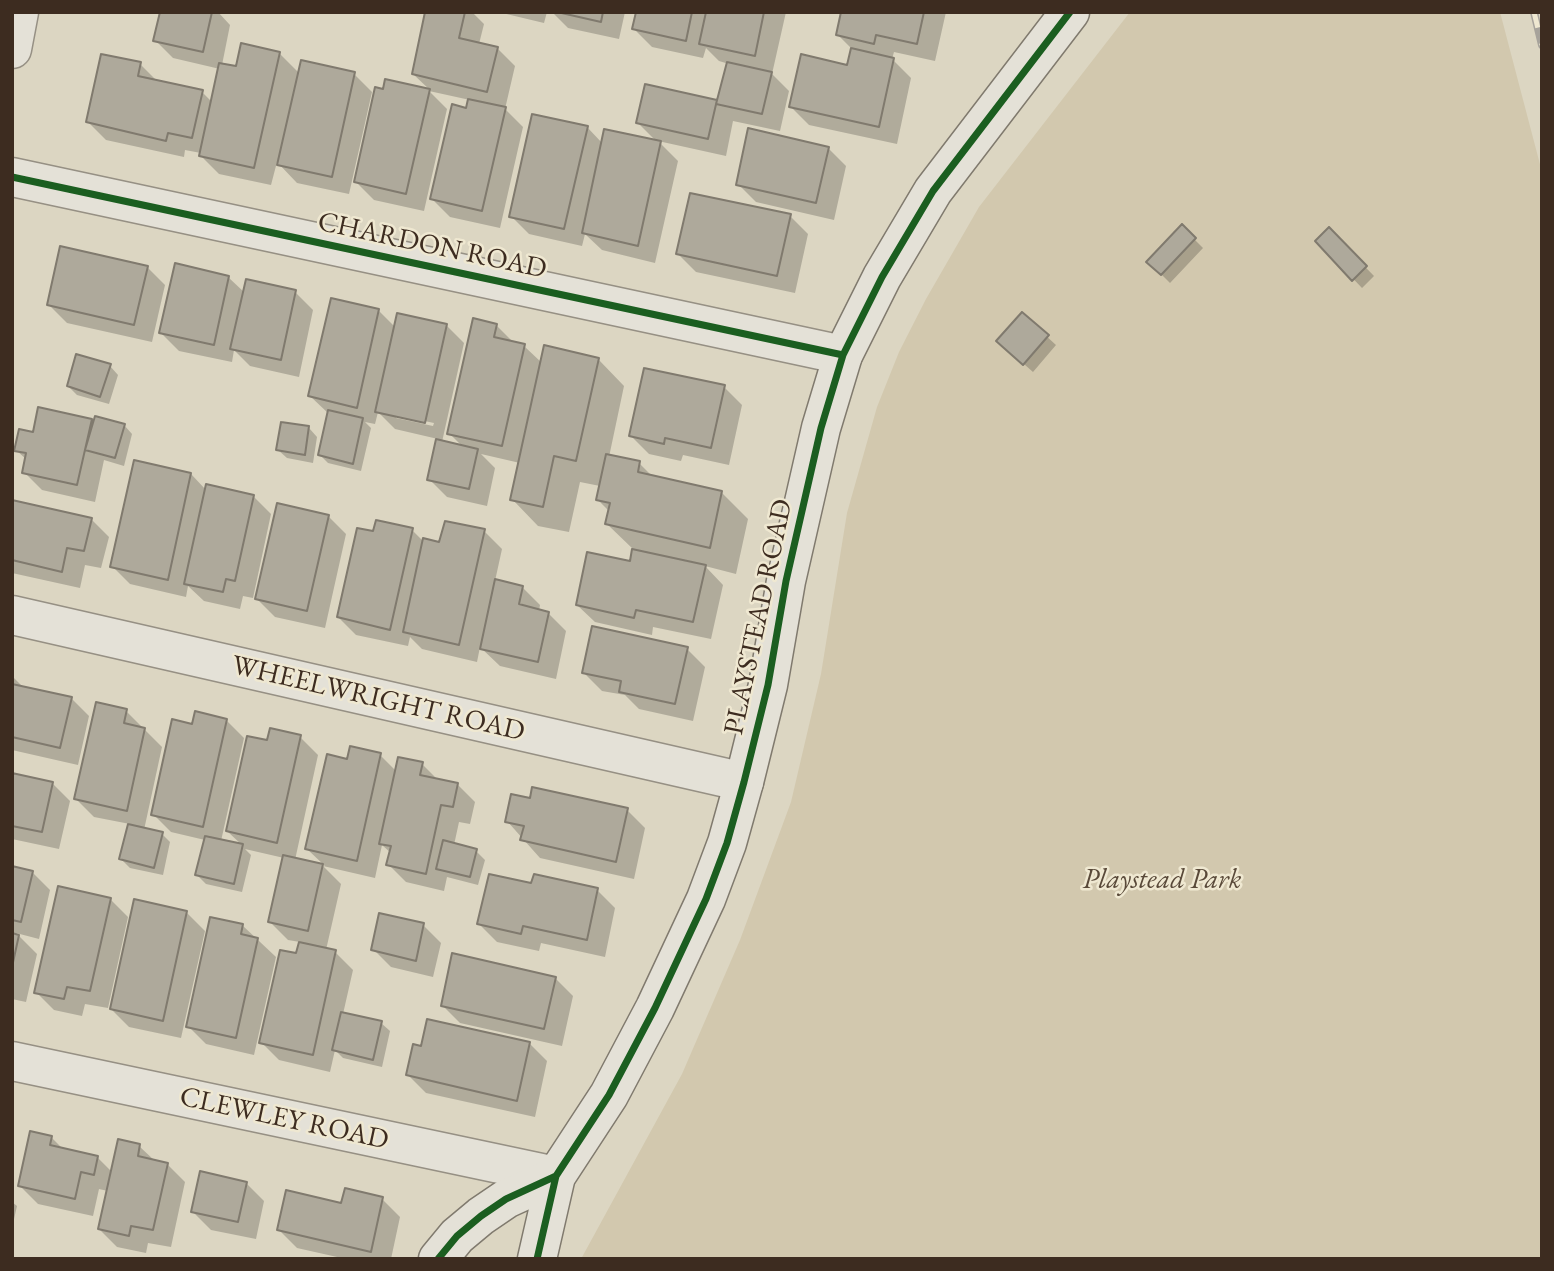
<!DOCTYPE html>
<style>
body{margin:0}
#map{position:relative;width:1554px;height:1271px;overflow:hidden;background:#dcd6c2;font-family:"EB Garamond",serif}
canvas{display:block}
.frame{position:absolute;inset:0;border:14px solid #3d2c20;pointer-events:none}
</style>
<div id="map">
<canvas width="1554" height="1271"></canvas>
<div class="frame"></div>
</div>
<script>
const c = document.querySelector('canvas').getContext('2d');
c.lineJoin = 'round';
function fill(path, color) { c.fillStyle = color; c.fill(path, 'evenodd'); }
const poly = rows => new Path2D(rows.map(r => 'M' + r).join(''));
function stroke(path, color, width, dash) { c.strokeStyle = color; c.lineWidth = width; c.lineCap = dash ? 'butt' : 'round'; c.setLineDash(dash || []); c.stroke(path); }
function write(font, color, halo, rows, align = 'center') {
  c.font = font + ' "EB Garamond",serif'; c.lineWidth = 5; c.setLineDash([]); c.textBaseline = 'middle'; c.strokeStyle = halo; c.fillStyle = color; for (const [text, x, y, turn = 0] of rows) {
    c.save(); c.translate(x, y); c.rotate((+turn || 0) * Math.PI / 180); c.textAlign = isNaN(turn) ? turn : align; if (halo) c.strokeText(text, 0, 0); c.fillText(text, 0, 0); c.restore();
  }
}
const green = poly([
 [1130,12,1500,12,1542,172,1542,1259,581,1259,682,1074,740,940,791,802,821,674,847,513,877,407,899,352,926,299,979,207]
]);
const shadow = poly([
 [161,12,218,12,230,25,222,65,237,68,279,53,300,74,354,74,372,92,349,194,297,183,277,162,271,185,219,174,201,156,201,153,185,150,184,157,106,140,88,122,140,64,158,82,202,92,212,102,220,69,173,58,155,40],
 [427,12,472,12,484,24,479,44,497,48,515,66,505,109,523,127,500,228,450,217,432,199,470,100,429,91,447,109,424,211,374,200,356,182,386,81,431,91,413,74],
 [498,12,547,12,544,23],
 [552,12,625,12,619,39,568,28],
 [638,12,786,12,772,74,789,91,780,131,733,121,726,156,658,141,678,161,655,263,602,250,585,234,582,246,529,234,511,216,587,127,603,144,658,143,638,123,718,102,729,64,719,61,706,48,703,58,652,47,634,29],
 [843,12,946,12,935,61,894,52,892,59,911,78,897,144,809,125,791,107,849,67,853,50,838,35],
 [828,148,846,166,834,220,756,202,738,184],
 [790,216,808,234,795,293,696,272,678,254],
 [1182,227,1203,248,1170,283,1149,262],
 [1329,230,1374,276,1362,288,1317,241],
 [147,267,165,285,152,342,67,323,49,305],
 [228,277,245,293,295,292,313,310,299,377,250,366,234,350,232,362,179,351,161,333],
 [378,310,396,328,446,325,464,343,442,442,463,447,449,433,497,326,514,343,524,346,542,363,598,359,624,386,609,457,639,463,653,477,722,493,748,519,736,574,705,566,723,585,711,639,653,627,652,635,595,622,577,605,631,563,634,550,607,524,610,512,598,500,600,486,580,482,569,532,538,526,512,499,520,463,481,454,495,468,487,506,447,497,429,479,438,439,395,429,378,412,375,424,365,422,371,428,361,471,328,463,320,455,329,414,310,396],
 [396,415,434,423,433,426,396,418],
 [1022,314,1056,345,1033,372,1007,349],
 [110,366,118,375,109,404,77,395,68,386],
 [724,387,742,405,729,465,683,455,681,461,649,454,631,436],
 [91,420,95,423,124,425,132,434,124,466,104,460,95,502,42,490,24,472,27,460,16,450,34,434],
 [309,428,317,437,313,463,287,458,278,450],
 [191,474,206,490,253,496,271,514,253,598,243,596,240,609,204,601,188,586,186,597,130,584,112,566],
 [12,502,91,519,109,537,101,568,85,565,80,588,12,573],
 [328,516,346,534,325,628,275,617,257,599],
 [412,530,424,542,441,544,484,531,502,549,495,581,522,587,540,605,539,611,548,613,566,631,556,679,500,666,480,647,477,662,422,649,410,637,408,646,356,635,338,617,374,533],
 [687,649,705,667,693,721,639,709,625,695,602,691,584,673],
 [12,676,24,688,71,698,89,716,78,765,12,750],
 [126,711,162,747,144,830,162,834,170,842,163,875,130,868,121,859,130,824,94,817,76,799],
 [226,720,244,738,221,841,243,846,227,831,268,743,300,737,318,755,295,860,325,866,307,849,348,761,380,755,397,772,422,764,439,781,457,784,475,802,470,824,459,822,454,845,476,851,485,860,478,885,447,877,444,891,406,882,388,864,391,853,382,845,375,878,323,866,341,884,326,950,335,952,353,970,343,1014,381,1023,390,1031,382,1067,343,1058,335,1050,330,1072,279,1060,261,1042,300,942,288,940,270,922,284,858,245,849,251,855,242,892,206,884,197,875,205,840,171,832,153,814,194,726],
 [12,775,52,783,70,801,59,849,12,839],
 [627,810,645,828,634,879,540,858,507,821],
 [12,868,32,872,50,890,39,939,16,933,37,954,26,1002,12,999],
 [533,886,597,890,615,908,605,957,541,943,539,951,497,942,479,924],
 [110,899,128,917,108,1008,85,1004,82,1016,54,1010,36,992],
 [187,913,205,931,181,1038,129,1027,111,1009],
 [242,925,276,957,254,1055,206,1044,188,1026],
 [423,925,441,943,433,977,391,967,373,949],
 [555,978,573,996,562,1046,460,1023,442,1005],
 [529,1043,547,1061,535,1117,426,1093,408,1075],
 [32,1133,52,1138,64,1150,98,1158,112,1172,139,1146,155,1161,167,1164,185,1182,171,1247,148,1243,146,1253,117,1247,99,1229,108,1191,99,1189,93,1216,38,1204,20,1186],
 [246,1183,264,1201,256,1239,211,1230,193,1212],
 [382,1199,400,1217,391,1259,346,1259,297,1248,279,1230,343,1205],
 [12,1202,17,1206,12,1228]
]);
const building = poly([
 [160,12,212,12,203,52,153,41,160,12],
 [425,12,465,12,459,38,498,47,487,92,412,74,425,12],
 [557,12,603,12,601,22,557,12],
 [636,12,692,12,686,41,632,29,636,12],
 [706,12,764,12,755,56,699,44,706,12],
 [841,12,924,12,917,44,876,35,874,44,836,35,841,12],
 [241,43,280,52,254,168,199,156,219,63,236,66,241,43],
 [851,48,894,58,879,127,789,107,801,54,847,65,851,48],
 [101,54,141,62,138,76,203,90,192,138,168,133,166,141,86,122,101,54],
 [301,60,355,72,332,177,277,165,301,60],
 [727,62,772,72,762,114,716,104,727,62],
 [385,79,430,89,406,194,354,182,375,87,383,89,385,79],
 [645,84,717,100,708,139,636,123,645,84],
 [468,99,506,107,482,211,430,199,452,104,466,108,468,99],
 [532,114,588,126,564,229,509,217,532,114],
 [748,128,829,147,816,203,736,185,748,128],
 [604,129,661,141,638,246,582,233,604,129],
 [690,193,791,214,777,276,676,254,690,193],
 [1182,224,1196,238,1161,275,1146,262,1182,224],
 [1329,227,1367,266,1352,281,1315,241,1329,227],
 [60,246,148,266,134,325,47,305,60,246],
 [175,263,229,276,214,345,159,333,175,263],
 [246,279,296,290,281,360,230,349,246,279],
 [331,298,379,309,357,408,308,396,331,298],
 [1022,312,1049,335,1023,365,996,341,1022,312],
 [397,313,447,324,425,423,375,412,397,313],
 [473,318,497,324,494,337,525,344,502,446,447,434,473,318],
 [544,345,599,358,576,461,554,456,543,507,510,500,544,345],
 [76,354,111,364,100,397,67,386,76,354],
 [644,368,725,385,711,448,665,438,664,444,629,436,644,368],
 [38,407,92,419,77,485,22,473,26,453,14,451,19,429,33,432,38,407],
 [328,410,363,418,353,464,318,455,328,410],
 [95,416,125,424,115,458,85,450,95,416],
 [281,422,309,426,305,455,276,450,281,422],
 [436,439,478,449,469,489,427,480,436,439],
 [606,454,640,461,638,472,722,491,710,548,605,524,610,503,596,500,606,454],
 [134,460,191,473,168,580,110,567,134,460],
 [206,484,254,495,235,581,226,579,223,592,184,584,206,484],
 [12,500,92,518,84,551,67,548,62,572,12,560,12,500],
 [277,503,329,515,307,611,255,599,277,503],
 [376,520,413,528,390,630,337,617,357,528,373,531,376,520],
 [445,521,485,529,459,645,403,632,423,538,439,542,445,521],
 [632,549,706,565,693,622,636,610,634,618,576,605,587,552,630,561,632,549],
 [495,579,523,586,519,604,549,612,538,662,480,649,495,579],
 [592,626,688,647,675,704,619,692,621,681,582,673,592,626],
 [12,684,72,697,60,748,12,737,12,684],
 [96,702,127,709,124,723,145,728,127,811,74,799,96,702],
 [195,711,227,719,203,827,151,815,172,719,192,724,195,711],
 [270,728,301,735,277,843,226,831,247,736,267,740,270,728],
 [350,746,381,753,357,861,305,849,327,754,347,759,350,746],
 [398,757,423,762,420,775,458,783,453,807,441,805,426,874,386,865,391,846,379,844,398,757],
 [12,773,53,782,42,832,12,826,12,773],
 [532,787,628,808,616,862,520,840,524,826,505,822,511,794,530,798,532,787],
 [128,824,163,832,154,868,119,859,128,824],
 [205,836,243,844,234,884,195,875,205,836],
 [443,840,477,849,470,877,436,869,443,840],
 [283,855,323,864,308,931,268,922,283,855],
 [12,866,33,871,21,922,12,920,12,866],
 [489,874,531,883,534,874,598,888,587,940,523,926,521,934,477,924,489,874],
 [58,886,111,898,90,991,67,987,64,999,34,993,58,886],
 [134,899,187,911,163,1021,110,1009,134,899],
 [379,913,424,923,416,961,371,950,379,913],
 [210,917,243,924,241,934,258,938,236,1038,186,1027,210,917],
 [12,933,19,935,12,967,12,933],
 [299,942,336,950,313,1055,259,1043,280,950,296,953,299,942],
 [452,953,556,977,544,1029,441,1006,452,953],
 [341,1012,382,1021,373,1060,332,1050,341,1012],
 [427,1019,530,1042,517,1101,406,1075,413,1044,421,1046,427,1019],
 [30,1131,52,1136,50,1145,98,1156,94,1175,81,1172,75,1199,18,1186,30,1131],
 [118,1139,140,1144,138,1156,168,1163,153,1230,131,1226,129,1236,98,1229,118,1139],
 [200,1171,247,1182,238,1222,191,1212,200,1171],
 [345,1188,383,1197,371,1252,277,1230,286,1190,341,1203,345,1188]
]);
const street = poly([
 [12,49,19,12],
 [12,177,843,355],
 [12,615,744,782],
 [12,1061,556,1176]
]);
const secondary = poly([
 [438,1259,457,1236,481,1216,506,1199,556,1176],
 [537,1259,556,1176,609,1095,655,1008,706,899,727,843,744,782,768,685,786,581,821,428,843,355,882,277,933,191,1070,12]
]);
const rail = poly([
 [1534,12,1542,45]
]);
const cycleway = poly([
 [12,177,843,355],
 [438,1259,457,1236,481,1216,506,1199,556,1176],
 [537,1259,556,1176,609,1095,655,1008,706,899,727,843,744,782,768,685,786,581,821,428,843,355,882,277,933,191,1070,12]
]);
const streetNames = [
 ["CHARDON ROAD",432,246,12],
 ["PLAYSTEAD ROAD",759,617,-78],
 ["WHEELWRIGHT ROAD",378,699,13],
 ["CLEWLEY ROAD",284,1119,12]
];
const parkNames = [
 ["Playstead Park",1162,880]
];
fill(green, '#d2c8ae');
fill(shadow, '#0003');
fill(building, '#aea99b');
stroke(building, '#807a6e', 2);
stroke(street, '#969084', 41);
stroke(secondary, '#807a6e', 41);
stroke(street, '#e4e1d7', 38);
stroke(secondary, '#e4e1d7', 38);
stroke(rail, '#a7a39b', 8);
stroke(rail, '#efe8d1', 5, [16]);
stroke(cycleway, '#1b5e20', 7);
write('28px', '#3d2c20', '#efe8d1', streetNames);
write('italic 28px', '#594939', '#efe8d1', parkNames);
</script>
